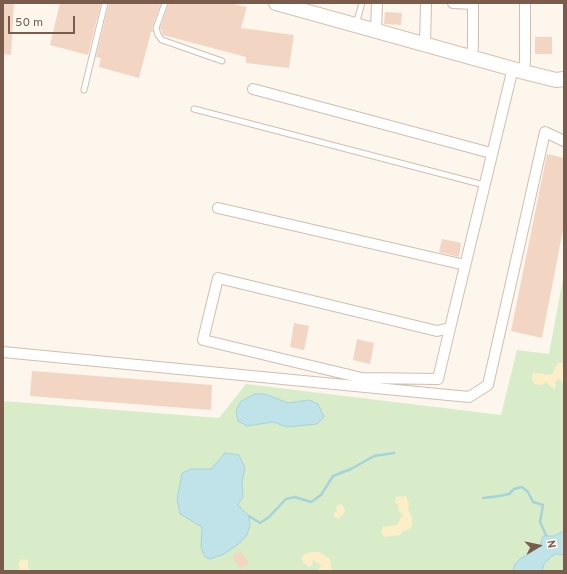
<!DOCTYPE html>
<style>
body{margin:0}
#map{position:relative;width:567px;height:574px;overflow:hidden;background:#fdf6ec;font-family:Overpass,sans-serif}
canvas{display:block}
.frame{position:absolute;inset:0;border:4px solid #7a5c4d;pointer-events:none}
.north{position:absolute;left:519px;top:526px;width:40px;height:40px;-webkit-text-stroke:3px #fffaf3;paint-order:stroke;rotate:81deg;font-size:11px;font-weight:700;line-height:16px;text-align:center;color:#7a5c4d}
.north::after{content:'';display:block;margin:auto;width:14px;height:18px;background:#7a5c4d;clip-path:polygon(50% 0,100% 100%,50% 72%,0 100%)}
.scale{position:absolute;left:8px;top:16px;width:67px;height:18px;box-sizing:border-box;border:2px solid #7a5c4d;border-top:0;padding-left:5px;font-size:12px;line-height:14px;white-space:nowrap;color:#7a5c4d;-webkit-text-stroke:3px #fffaf3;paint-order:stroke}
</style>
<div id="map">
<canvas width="567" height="574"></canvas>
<div class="frame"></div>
<div class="north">N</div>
<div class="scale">50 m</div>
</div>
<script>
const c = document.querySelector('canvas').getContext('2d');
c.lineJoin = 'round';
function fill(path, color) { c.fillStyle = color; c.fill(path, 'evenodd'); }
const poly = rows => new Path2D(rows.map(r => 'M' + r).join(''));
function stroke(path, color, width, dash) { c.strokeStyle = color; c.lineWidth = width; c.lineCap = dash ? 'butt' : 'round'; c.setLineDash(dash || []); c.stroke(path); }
const green = poly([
 [564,273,564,571,3,571,3,401,219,418,246,384,501,415,517,350,549,354]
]);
const sand = poly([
 [558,363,564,363,564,387,561,380,558,379,555,382,556,386,554,390,546,382,541,385,535,384,532,380,533,373,542,373,546,375,552,374],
 [406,496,409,504,408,510,412,517,412,525,410,529,403,531,400,535,384,537,381,532,383,527,397,525,403,514,399,512,398,505,395,503,396,497],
 [340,504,343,506,345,512,342,516,338,519,334,517,334,513,337,511,336,507],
 [310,552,319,552,330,559,332,571,318,571,321,565,313,560,312,565,309,567,304,563,301,558,305,554],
 [21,559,28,560,28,567,31,571,12,571,20,569,18,564]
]);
const water = poly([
 [255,394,265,394,288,403,309,400,318,404,324,417,317,424,287,427,273,422,247,426,238,421,236,411,241,401,255,394],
 [225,453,239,455,245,468,242,482,243,497,238,505,249,516,250,525,247,535,240,543,224,554,210,559,205,557,201,548,202,527,180,514,177,499,182,473,191,469,211,469,225,453],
 [564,531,564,555,556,554,552,556,544,564,542,571,513,571,515,564,520,559,535,550,540,546,543,536,554,536,564,531]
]);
const stream = poly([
 [483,498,499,496,509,494,514,489,522,487,528,492,533,502,543,505,540,522,546,535],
 [249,516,260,523,269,517,286,499,295,497,311,502,321,495,333,476,351,469,374,456,394,453]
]);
const building = poly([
 [3,3,14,3,11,55,3,54],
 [60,3,101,3,88,55,50,45],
 [109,3,161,3,152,27,153,32,151,32,139,78,99,67,101,58,96,57],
 [169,3,230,3,247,7,241,28,294,35,289,68,246,63,246,57,163,35,160,28],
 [385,12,402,13,401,25,384,24],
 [535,37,552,37,552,54,535,54],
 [547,154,564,158,564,225,542,338,511,331],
 [442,239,461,243,459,257,439,252],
 [294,323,309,326,304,350,290,347],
 [357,339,374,343,370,364,353,360],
 [32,371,212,385,211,410,30,396],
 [241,551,249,564,240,569,232,556]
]);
const service = poly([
 [165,3,156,28,158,35,162,40,222,61],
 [356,24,362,3],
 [84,90,105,3],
 [194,109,484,185]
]);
const minor = poly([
 [453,3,473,4],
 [376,31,377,3],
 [425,44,426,3],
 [472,57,473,45,473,3],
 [524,72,525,60,525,3],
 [253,89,491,153],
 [218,208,465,265],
 [450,328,438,379,362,378,203,340,218,278,437,331,450,328,513,68],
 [3,352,469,397,488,385,545,132,564,141]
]);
const secondary = poly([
 [276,3,524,72,556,80,564,79]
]);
fill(green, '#d8ecc9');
fill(sand, '#fcefc7');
fill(water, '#bfe3e8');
stroke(water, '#a5d3da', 1);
stroke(stream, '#a5d3da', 2.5);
fill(building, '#f3d5c3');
stroke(service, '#d1beb0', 7);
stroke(minor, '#d1beb0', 12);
stroke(secondary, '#d6c0b0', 16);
stroke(service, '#fff', 5);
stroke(minor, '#fff', 10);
stroke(secondary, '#fff', 14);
</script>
